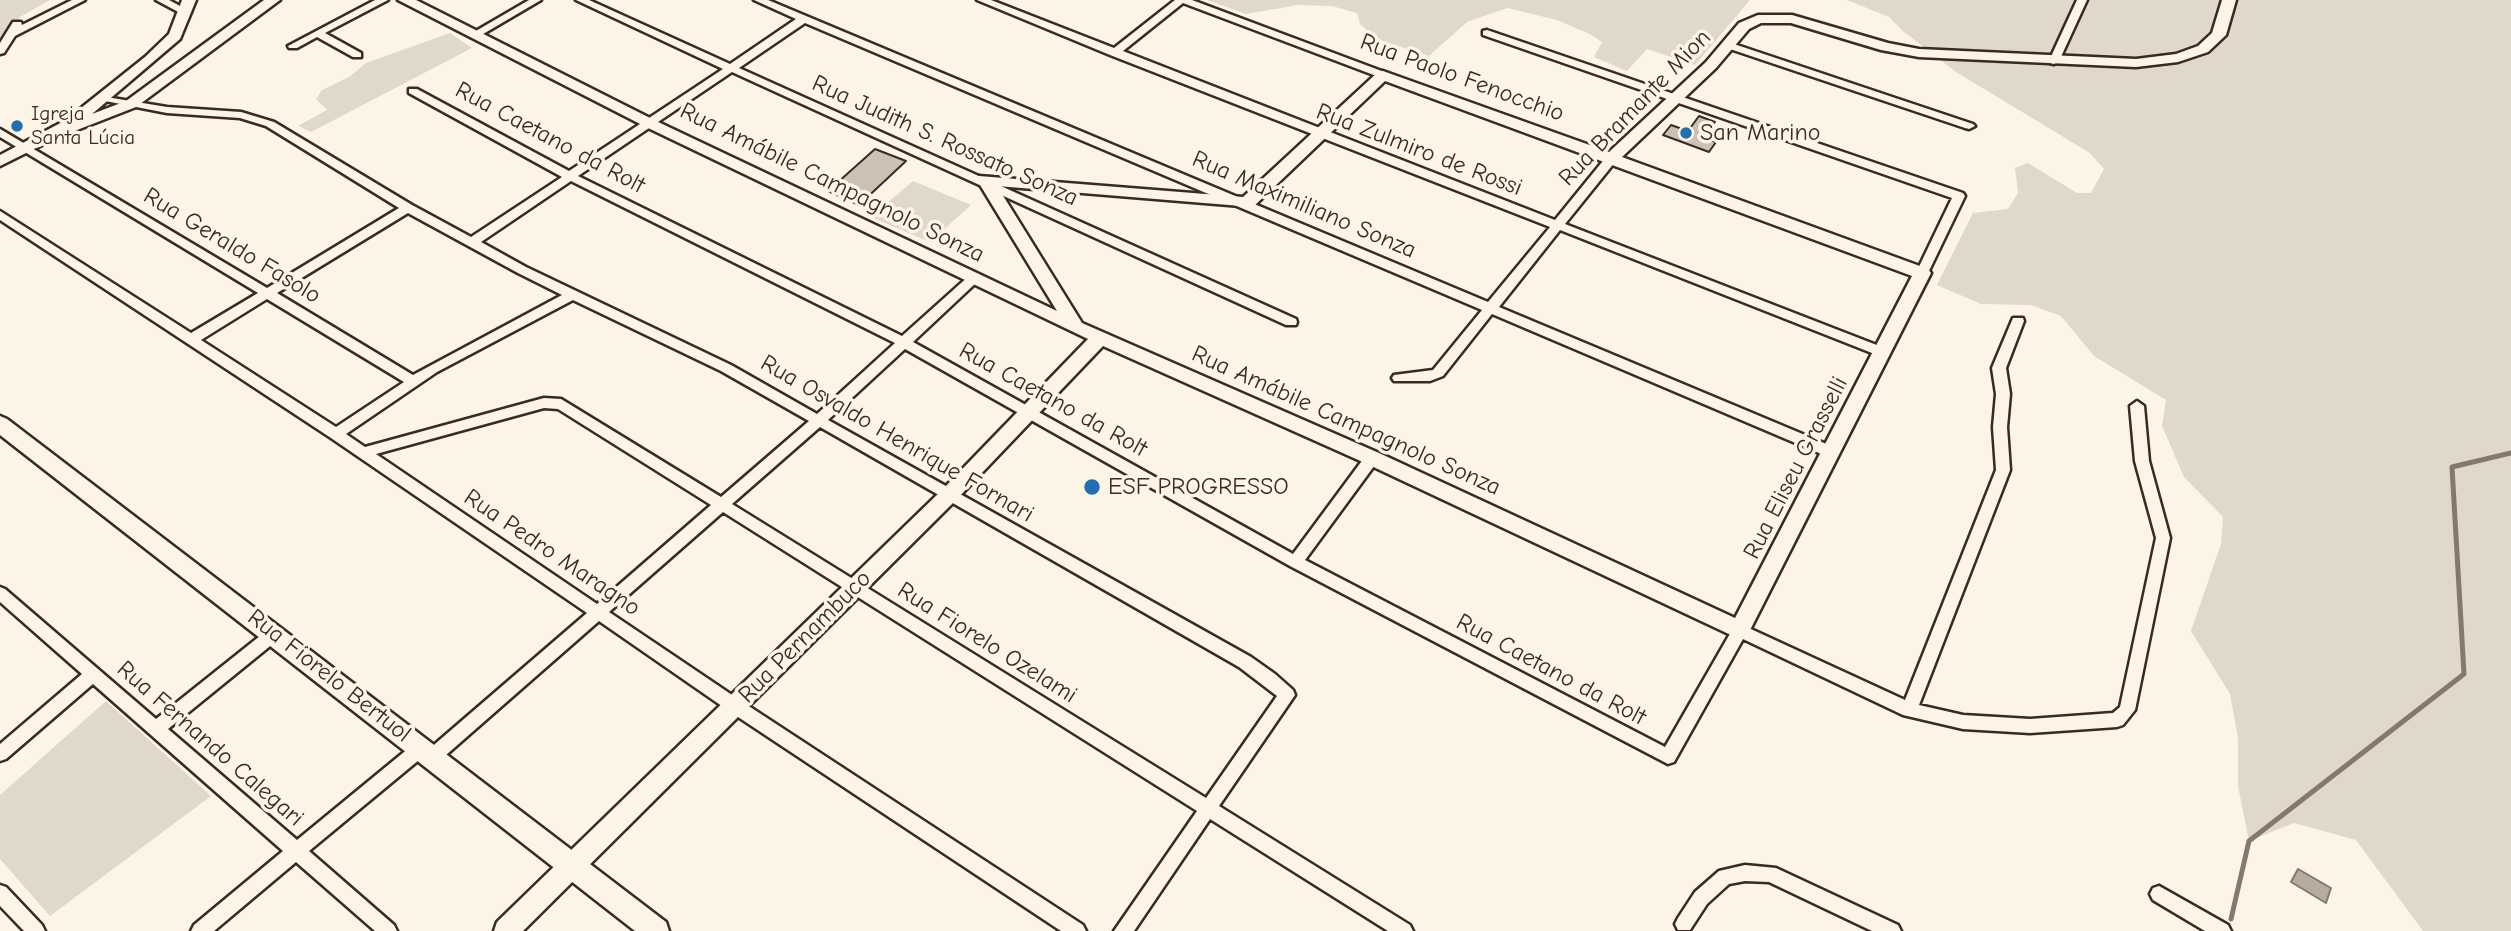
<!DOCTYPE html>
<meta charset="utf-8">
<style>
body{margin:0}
canvas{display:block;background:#fcf5e5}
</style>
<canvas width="2511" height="931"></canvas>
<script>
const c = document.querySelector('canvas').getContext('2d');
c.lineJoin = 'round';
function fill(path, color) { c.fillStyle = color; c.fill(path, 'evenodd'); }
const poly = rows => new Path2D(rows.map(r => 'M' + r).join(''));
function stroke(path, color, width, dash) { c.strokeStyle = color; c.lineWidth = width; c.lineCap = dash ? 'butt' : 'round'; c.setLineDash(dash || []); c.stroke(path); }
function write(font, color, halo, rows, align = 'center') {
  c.font = font + ' "Comic Neue",sans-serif'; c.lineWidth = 7; c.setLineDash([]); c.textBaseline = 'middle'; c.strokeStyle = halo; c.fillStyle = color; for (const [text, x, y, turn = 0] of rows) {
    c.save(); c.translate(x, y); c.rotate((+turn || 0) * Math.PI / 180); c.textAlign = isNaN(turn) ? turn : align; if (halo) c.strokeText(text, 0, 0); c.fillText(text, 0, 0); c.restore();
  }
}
const green = poly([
 [0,0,50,0,20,17,0,39],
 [1207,0,1750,0,1695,65,1647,49,1627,71,1594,57,1602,42,1590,34,1557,20,1507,8,1467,22,1429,56,1377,39,1360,24,1357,13,1332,6,1298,5,1246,14],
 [1847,0,2511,0,2511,931,2423,931,2356,840,2294,823,2249,841,2238,786,2238,738,2230,694,2191,631,2221,544,2223,517,2184,477,2162,426,2166,400,2094,356,2061,316,2031,305,1981,304,1937,285,1973,213,2008,209,2018,193,2015,168,2028,163,2077,193,2091,193,2104,169,2090,153,1956,72,1904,32,1889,17],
 [450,33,472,48,311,132,298,126,327,110,316,99,322,90,349,77,366,63],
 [913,181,971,205,930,242,871,217],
 [106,701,211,796,50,916,0,859,0,795]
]);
const water = poly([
 [2298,869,2331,888,2326,903,2291,882,2298,869]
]);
const stream = poly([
 [2231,919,2249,841,2464,674,2452,467,2511,453]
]);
const building = poly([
 [1699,116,1715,122,1703,138,1716,142,1709,152,1663,135,1671,125,1688,131,1699,116],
 [875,149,906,161,859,205,828,191,875,149]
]);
const minor = poly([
 [72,0,85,0,15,36,4,53,0,54,0,43,13,22,21,22,22,25,72,0],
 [156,0,169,0,191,12,182,14,156,0],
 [375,0,388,0,325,33,361,53,361,57,353,57,317,37,297,48,289,48,288,46,375,0],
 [529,0,541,0,478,37,470,37,469,35,529,0],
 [576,0,589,0,730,64,796,19,754,0,768,0,1488,302,1550,227,1110,55,977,0,991,0,1114,48,1175,0,1192,0,1387,73,1387,77,1379,77,1183,3,1123,51,1555,220,1607,156,1615,156,1615,162,1565,224,1887,349,1889,352,1887,355,1877,355,1560,230,1499,307,1836,448,1838,452,1836,456,1826,456,1492,314,1443,376,1430,381,1394,381,1392,378,1394,375,1433,370,1482,310,805,23,739,68,1296,319,1297,322,1296,325,1286,325,732,72,578,176,902,336,970,275,978,275,980,278,978,281,913,342,1293,554,1367,454,1377,454,1379,458,1377,462,1305,560,1665,747,1735,625,1740,624,1905,700,1996,470,1993,427,1996,394,1992,368,2013,318,2023,318,2024,321,2006,368,2010,394,2007,427,2010,470,1919,705,1963,715,2030,719,2113,713,2120,707,2156,538,2135,461,2130,406,2137,401,2144,406,2149,461,2170,538,2135,710,2123,725,2117,727,2030,733,1963,729,1903,715,1743,639,1674,762,1668,764,1290,566,905,349,828,420,1251,657,1275,674,1293,690,1295,695,1219,806,1410,925,1413,931,1388,931,1210,819,1134,931,1114,931,1197,811,723,512,609,612,741,701,1083,925,1086,931,1061,931,729,711,599,621,438,762,432,764,426,762,425,755,309,851,394,925,397,931,375,931,296,862,214,931,191,931,194,925,283,851,93,684,6,759,0,761,0,744,82,674,0,602,0,587,5,589,156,719,270,628,275,627,280,628,283,633,280,638,168,729,297,840,415,743,421,741,427,743,428,750,587,613,331,438,0,220,0,211,191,333,258,293,0,137,0,129,267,288,399,208,266,126,240,118,167,113,100,100,100,96,167,107,241,112,274,122,412,205,471,237,562,177,409,93,409,89,417,89,569,171,723,69,576,0],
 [571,181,895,343,817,414,731,365,526,267,481,242,571,181],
 [408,213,518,273,562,295,413,375,277,293,408,213],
 [267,299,404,382,336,427,201,340,267,299],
 [573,300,721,371,809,421,721,497,561,399,544,398,365,447,346,434,437,372,573,300],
 [544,408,558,409,711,505,597,604,376,454,544,408],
 [820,427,1239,667,1277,696,1206,798,732,504,820,427],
 [2077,0,2087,0,2059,61,2054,64,2050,63,2049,61,2077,0],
 [1487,30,1963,193,1965,196,1928,273,1922,277,1918,276,1916,273,1952,198,1483,35,1483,31,1487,30],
 [1728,42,1973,124,1975,126,1969,129,1965,128,1724,47,1724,43,1728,42],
 [1745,865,1776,868,1898,925,1901,931,1872,931,1769,882,1745,881,1729,884,1707,904,1690,930,1678,930,1675,924,1678,918,1695,892,1719,871,1745,865],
 [0,885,6,887,42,925,45,931,24,931,0,906,0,885],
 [2159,886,2228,925,2231,931,2205,931,2153,900,2150,894,2153,888,2159,886]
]);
const tertiary = poly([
 [182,0,196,0,180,39,92,114,126,101,264,0,280,0,136,107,54,139,0,166,0,155,66,120,145,57,169,34,182,0],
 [398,0,416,0,656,121,1057,311,977,180,979,176,1243,197,1378,72,1383,71,1609,152,1706,62,1739,23,1758,15,1792,15,1888,43,1919,49,2136,59,2176,54,2198,46,2212,33,2222,0,2236,0,2226,35,2208,52,2178,62,2136,67,1919,57,1881,50,1791,23,1761,23,1749,29,1716,68,1622,157,1928,269,1931,273,1747,636,1740,639,1733,636,1365,463,1103,346,956,500,523,931,494,931,497,922,942,490,1088,339,646,127,398,0],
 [1385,81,1912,276,1735,618,1379,453,1082,323,997,186,1253,207,1385,81]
]);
const secondary = poly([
 [0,416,7,419,666,922,669,931,635,931,0,435,0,416]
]);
const markers = [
 [17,126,7,"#1f6fb2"],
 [1686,133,7,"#1f6fb2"],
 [1092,487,9,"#1f6fb2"]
];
const farPoinames = [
 ["Igreja",31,114],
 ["Santa Lúcia",31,138]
];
const streetNames = [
 ["Rua Paolo Fenocchio",1462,78,20],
 ["Rua Bramante Mion",1635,108,-46],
 ["Rua Caetano da Rolt",550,138,28],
 ["Rua Judith S. Rossato Sonza",945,141,24],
 ["Rua Zulmiro de Rossi",1419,150,21],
 ["Rua Amábile Campagnolo Sonza",832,183,26],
 ["Rua Maximiliano Sonza",1304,205,23],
 ["Rua Geraldo Fasolo",232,246,31],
 ["Rua Caetano da Rolt",1053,400,29],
 ["Rua Amábile Campagnolo Sonza",1346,421,24],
 ["Rua Osvaldo Henrique Fornari",897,439,30],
 ["Rua Eliseu Grasselli",1796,468,-63],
 ["Rua Pedro Maragno",552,553,34],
 ["Rua Pernambuco",805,637,-45],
 ["Rua Fiorelo Ozelami",987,643,32],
 ["Rua Caetano da Rolt",1551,670,28],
 ["Rua Fiorelo Bertuol",329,676,38],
 ["Rua Fernando Calegari",210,744,41]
];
const poiNames = [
 ["San Marino",1700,133],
 ["ESF PROGRESSO",1108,487]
];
fill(green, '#e0d8c8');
fill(water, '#b7ad9e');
stroke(water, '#85796b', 2);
stroke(stream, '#85796b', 5);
fill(building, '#ccc2b3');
stroke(building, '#3b2a1e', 2);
stroke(minor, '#3b2a1e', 5);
stroke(tertiary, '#3b2a1e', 5);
stroke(secondary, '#3b2a1e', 5);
fill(minor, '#fcf5e5');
fill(tertiary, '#fcf5e5');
fill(secondary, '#fcf5e5');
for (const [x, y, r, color] of markers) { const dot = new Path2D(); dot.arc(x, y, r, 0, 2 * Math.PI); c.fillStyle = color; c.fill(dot); stroke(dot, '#fcf5e5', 2.5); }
write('21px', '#3b2a1e', '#fcf5e5', farPoinames, 'left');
write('24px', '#3b2a1e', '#fcf5e5', streetNames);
write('24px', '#3b2a1e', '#fcf5e5', poiNames, 'left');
</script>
